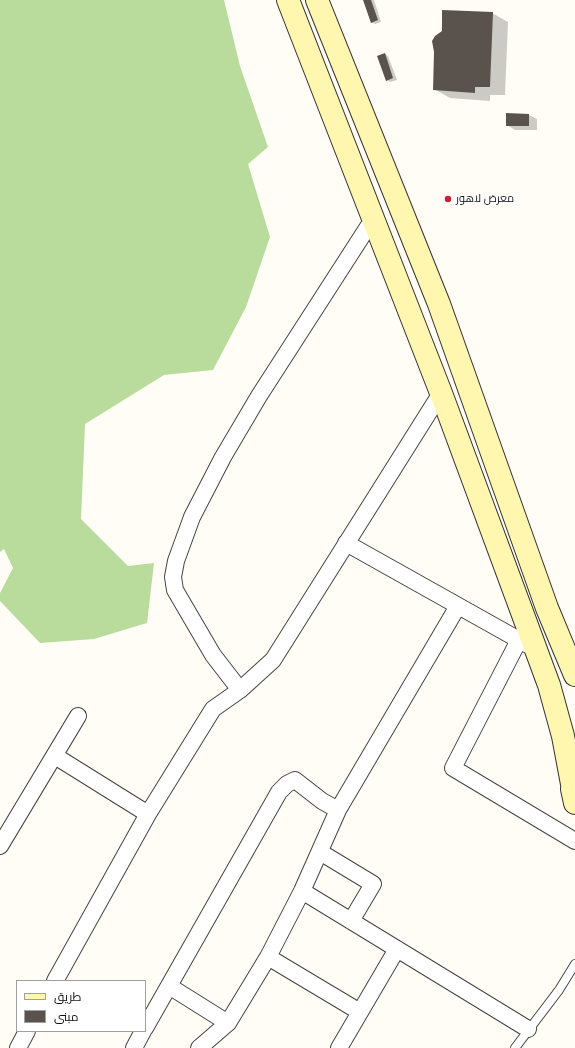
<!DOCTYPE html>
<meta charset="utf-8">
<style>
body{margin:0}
#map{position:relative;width:575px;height:1048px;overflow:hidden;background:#fffdf5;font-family:"Source Serif 4",Cairo,serif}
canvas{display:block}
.legend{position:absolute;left:16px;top:980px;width:130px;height:52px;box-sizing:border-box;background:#fff;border:1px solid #a0a0a0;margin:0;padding:5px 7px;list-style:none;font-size:12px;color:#111}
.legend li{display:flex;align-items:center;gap:8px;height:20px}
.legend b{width:20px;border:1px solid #a0a0a0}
</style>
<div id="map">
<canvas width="575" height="1048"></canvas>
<ul class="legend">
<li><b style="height:5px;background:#fff6b0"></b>طريق</li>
<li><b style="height:11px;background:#5a524d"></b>مبنى</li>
</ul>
</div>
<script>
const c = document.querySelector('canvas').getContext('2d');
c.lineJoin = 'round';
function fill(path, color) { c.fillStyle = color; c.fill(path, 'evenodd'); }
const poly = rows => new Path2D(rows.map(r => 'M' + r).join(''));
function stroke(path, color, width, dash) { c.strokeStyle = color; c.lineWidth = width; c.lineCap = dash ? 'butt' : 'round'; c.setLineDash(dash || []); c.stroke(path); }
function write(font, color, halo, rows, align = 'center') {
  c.font = font + ' "Source Serif 4",Cairo,serif'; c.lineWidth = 4; c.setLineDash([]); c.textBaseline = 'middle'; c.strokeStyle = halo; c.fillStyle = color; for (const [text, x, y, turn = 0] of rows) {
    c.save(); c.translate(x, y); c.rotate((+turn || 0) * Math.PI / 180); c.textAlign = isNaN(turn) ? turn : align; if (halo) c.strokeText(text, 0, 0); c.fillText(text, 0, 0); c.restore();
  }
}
const forest = poly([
 [0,0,224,0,240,66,268,147,248,164,270,237,246,307,213,370,164,375,85,424,81,519,128,566,154,563,147,623,94,639,40,643,0,601,0,593,13,568,4,549,0,552]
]);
const shadow = poly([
 [364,0,374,0,381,22,375,24,371,22],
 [492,13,508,22,505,95,490,95,490,101,450,98,434,89],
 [385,54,388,56,397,80,390,82,387,80],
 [507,114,529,115,537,119,537,130,515,130,507,125]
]);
const building = poly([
 [363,0,371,0,378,20,371,23],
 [442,10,493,12,490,87,475,87,475,93,433,90,434,52,432,41,435,36,442,31],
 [385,53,393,78,386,81,377,56],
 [506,113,529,114,529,126,506,126]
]);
const service = poly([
 [515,1048,559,990,575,964]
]);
const minor = poly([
 [346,543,528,645],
 [519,640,453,768,575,841],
 [240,690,213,655,175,590,173,577,176,561,192,517,223,457,259,396,373,219],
 [55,756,148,814],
 [0,846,78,716],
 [320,852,373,884,351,921],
 [302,891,528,1029],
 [268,957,360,1012],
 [55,981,148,814,213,709,240,690,273,660,441,393],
 [169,986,228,1023],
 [145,1028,279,792,287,784,295,780,322,801,338,810],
 [18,1048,27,1031],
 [134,1048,143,1031],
 [199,1048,228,1023,268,957,302,891,338,810,458,606],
 [339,1048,397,949]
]);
const secondary = poly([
 [288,0,441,393,549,685,563,736,572,784],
 [317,0,439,304,547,608,575,675],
 [575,776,572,789,575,803]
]);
const markers = [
 [448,199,4,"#c4262e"]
];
const poiNames = [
 ["معرض لاهور",456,199]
];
fill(forest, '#b9dc9c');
fill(shadow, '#0003');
fill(building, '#5a524d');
stroke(service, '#444', 10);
stroke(minor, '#444', 18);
stroke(secondary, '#333', 24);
stroke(service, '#fff', 8);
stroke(minor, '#fff', 16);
stroke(secondary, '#fff6b0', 22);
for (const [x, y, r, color] of markers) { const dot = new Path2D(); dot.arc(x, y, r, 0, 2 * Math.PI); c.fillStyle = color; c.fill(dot); stroke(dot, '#fff', 1.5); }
write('11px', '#111', '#fff', poiNames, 'left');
</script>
